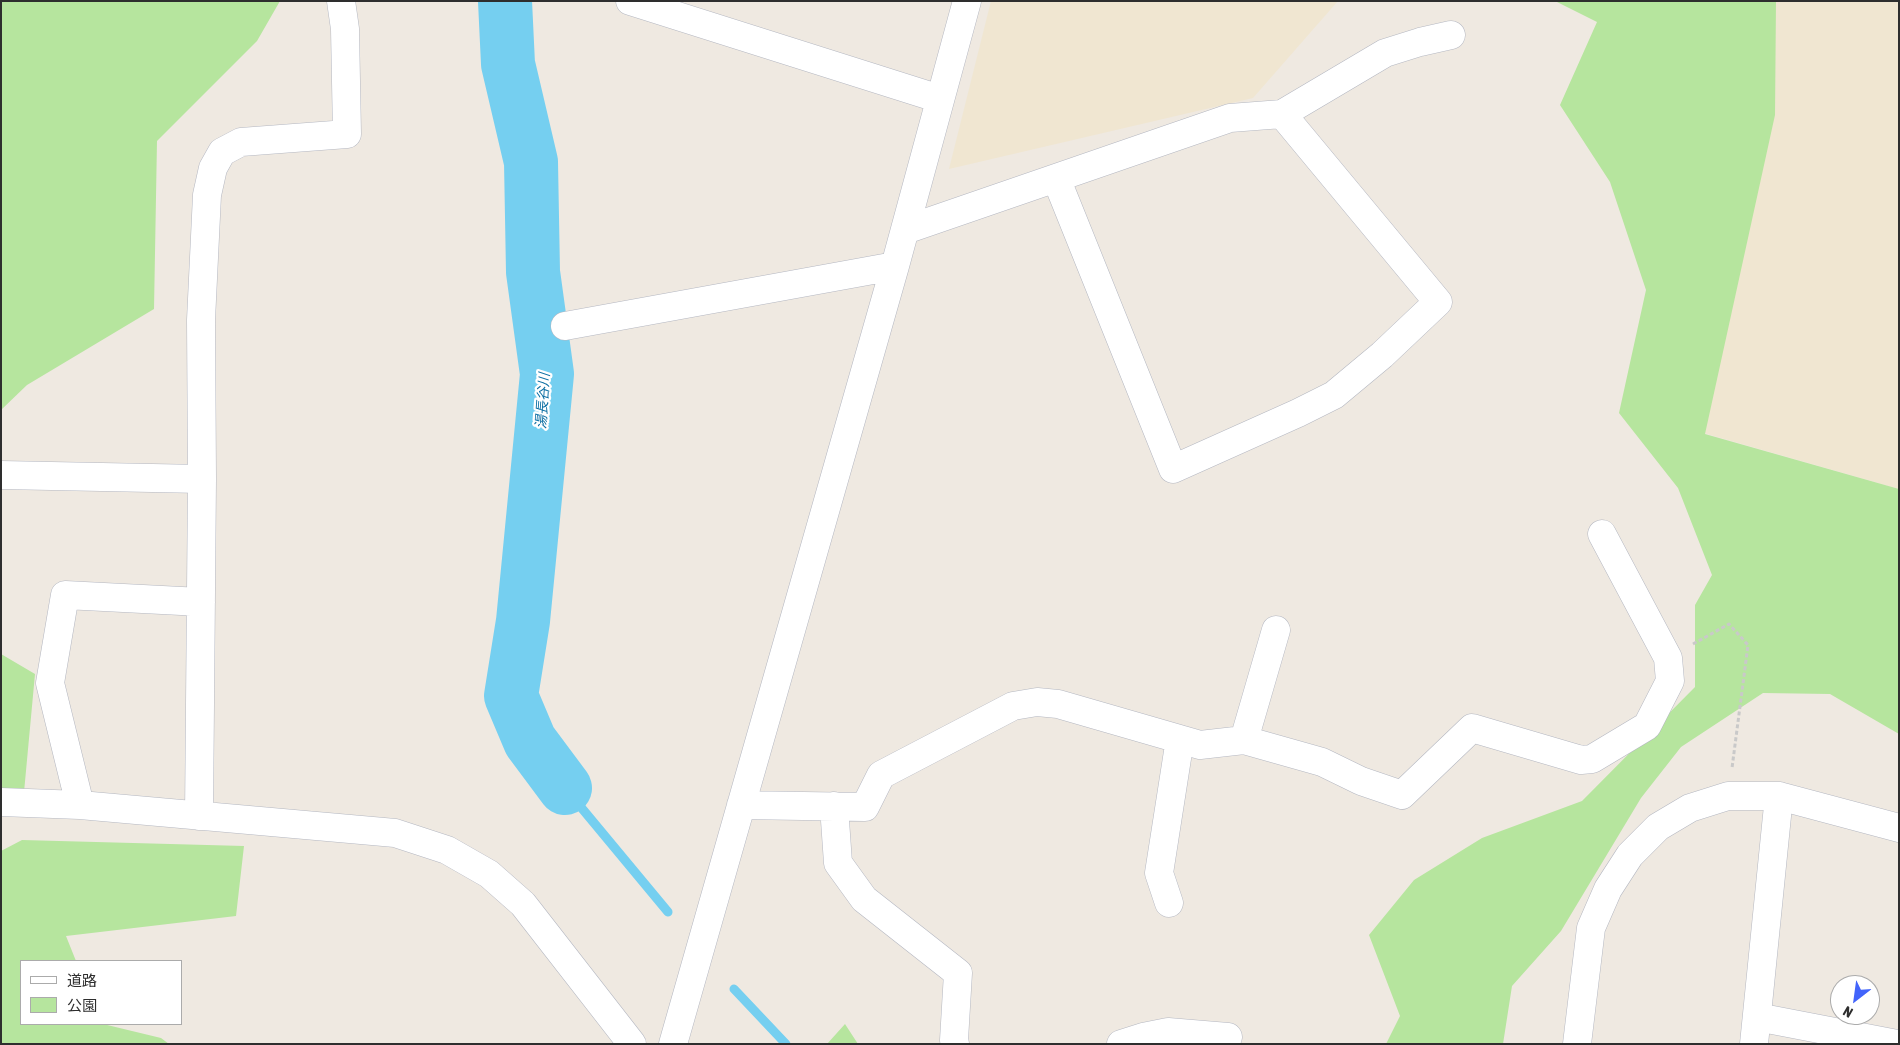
<!DOCTYPE html>
<meta charset="utf-8">
<style>
body{margin:0}
#map{position:relative;width:1900px;height:1045px;overflow:hidden;background:#efe9e1;font-family:"Asap Condensed","Noto Sans JP",sans-serif}
canvas{display:block}
.frame{position:absolute;inset:0;border:2px solid #2e2e2e;pointer-events:none}
.legend{position:absolute;left:20px;top:960px;width:162px;height:65px;box-sizing:border-box;background:#fff;border:1px solid #ababab;margin:0;padding:6px 9px;list-style:none;font-size:15px;color:#2e2e2e}
.legend li{display:flex;align-items:center;gap:10px;height:25px}
.legend b{width:25px;border:1px solid #ababab}
.north{position:absolute;left:1830px;top:975px;width:50px;height:50px;box-sizing:border-box;background:#fff;border:1px solid #ababab;border-radius:50%;rotate:210deg;font-size:14px;font-weight:700;line-height:20px;text-align:center;color:#2e2e2e}
.north::after{content:'';display:block;margin:auto;width:18px;height:22px;background:#4264fb;clip-path:polygon(50% 0,100% 100%,50% 72%,0 100%)}
</style>
<div id="map">
<canvas width="1900" height="1045"></canvas>
<div class="frame"></div>
<ul class="legend">
<li><b style="height:6px;background:#fff"></b>道路</li>
<li><b style="height:14px;background:#b6e59e"></b>公園</li>
</ul>
<div class="north">N</div>
</div>
<script>
const c = document.querySelector('canvas').getContext('2d');
c.lineJoin = 'round';
function fill(path, color) { c.fillStyle = color; c.fill(path, 'evenodd'); }
const poly = rows => new Path2D(rows.map(r => 'M' + r).join(''));
function stroke(path, color, width, dash) { c.strokeStyle = color; c.lineWidth = width; c.lineCap = dash ? 'butt' : 'round'; c.setLineDash(dash || []); c.stroke(path); }
function write(font, color, halo, rows, align = 'center') {
  c.font = font + ' "Asap Condensed","Noto Sans JP",sans-serif'; c.lineWidth = 4.5; c.setLineDash([]); c.textBaseline = 'middle'; c.strokeStyle = halo; c.fillStyle = color; for (const [text, x, y, turn = 0] of rows) {
    c.save(); c.translate(x, y); c.rotate((+turn || 0) * Math.PI / 180); c.textAlign = isNaN(turn) ? turn : align; if (halo) c.strokeText(text, 0, 0); c.fillText(text, 0, 0); c.restore();
  }
}
const education = poly([
 [991,1,1338,1,1253,98,949,169],
 [1770,1,1899,1,1899,489,1679,426]
]);
const green = poly([
 [1,1,280,1,257,41,157,141,154,309,27,385,1,410],
 [1555,1,1776,1,1775,115,1705,434,1899,489,1899,734,1830,694,1763,693,1681,747,1641,798,1561,931,1512,986,1503,1044,1386,1044,1400,1016,1369,935,1414,880,1482,838,1582,801,1695,687,1695,605,1712,575,1678,488,1619,413,1646,290,1610,182,1560,105,1597,22],
 [1,654,35,674,23,803,1,805],
 [22,840,244,846,236,916,66,936,76,961,21,961,21,1024,103,1024,161,1038,169,1044,1,1044,1,851],
 [845,1024,858,1044,827,1044]
]);
const stream = poly([
 [565,788,668,912],
 [734,989,786,1044]
]);
const river = poly([
 [505,1,508,64,531,162,533,272,547,374,523,621,511,696,530,741,565,788]
]);
const path = poly([
 [1693,644,1729,624,1748,645,1732,768]
]);
const minor = poly([
 [630,1,940,99],
 [1282,114,1385,53,1420,42,1451,35],
 [905,230,1056,178,1230,118,1282,114,1438,302,1382,355,1334,395,1298,413,1173,469,1056,178],
 [565,326,895,266],
 [1,475,202,479],
 [1244,740,1276,630],
 [1,802,80,805,395,833,447,850,489,874,523,904,632,1044],
 [80,805,50,683,65,595,201,602],
 [741,805,865,807,881,775,1013,706,1037,702,1058,704,1200,745,1244,740,1322,762,1361,781,1402,795,1472,728,1581,760,1592,759,1647,726,1670,681,1668,658,1602,534],
 [834,806,838,863,864,899,958,973,954,1040,955,1044],
 [199,816,202,479,201,320,207,195,213,168,222,152,241,142,347,134,345,29,341,1],
 [1169,903,1159,873,1180,739],
 [1757,1017,1897,1044],
 [673,1044,895,266,967,1],
 [1121,1044,1143,1037,1168,1032,1228,1037],
 [1577,1044,1591,928,1608,889,1630,855,1658,827,1690,808,1728,796,1779,796,1899,828],
 [1754,1044,1779,796]
]);
const waterNames = [
 ["湯長谷川",543,401,-86]
];
fill(education, '#f0e6d1');
fill(green, '#b6e59e');
stroke(stream, '#75cff0', 9);
stroke(river, '#75cff0', 54);
stroke(minor, '#b4b7c1', 29);
stroke(path, '#c9c9c9', 3, [4, 2.5]);
stroke(minor, '#fff', 28);
write('italic 14px', '#0d6fa3', '#fff', waterNames);
</script>
